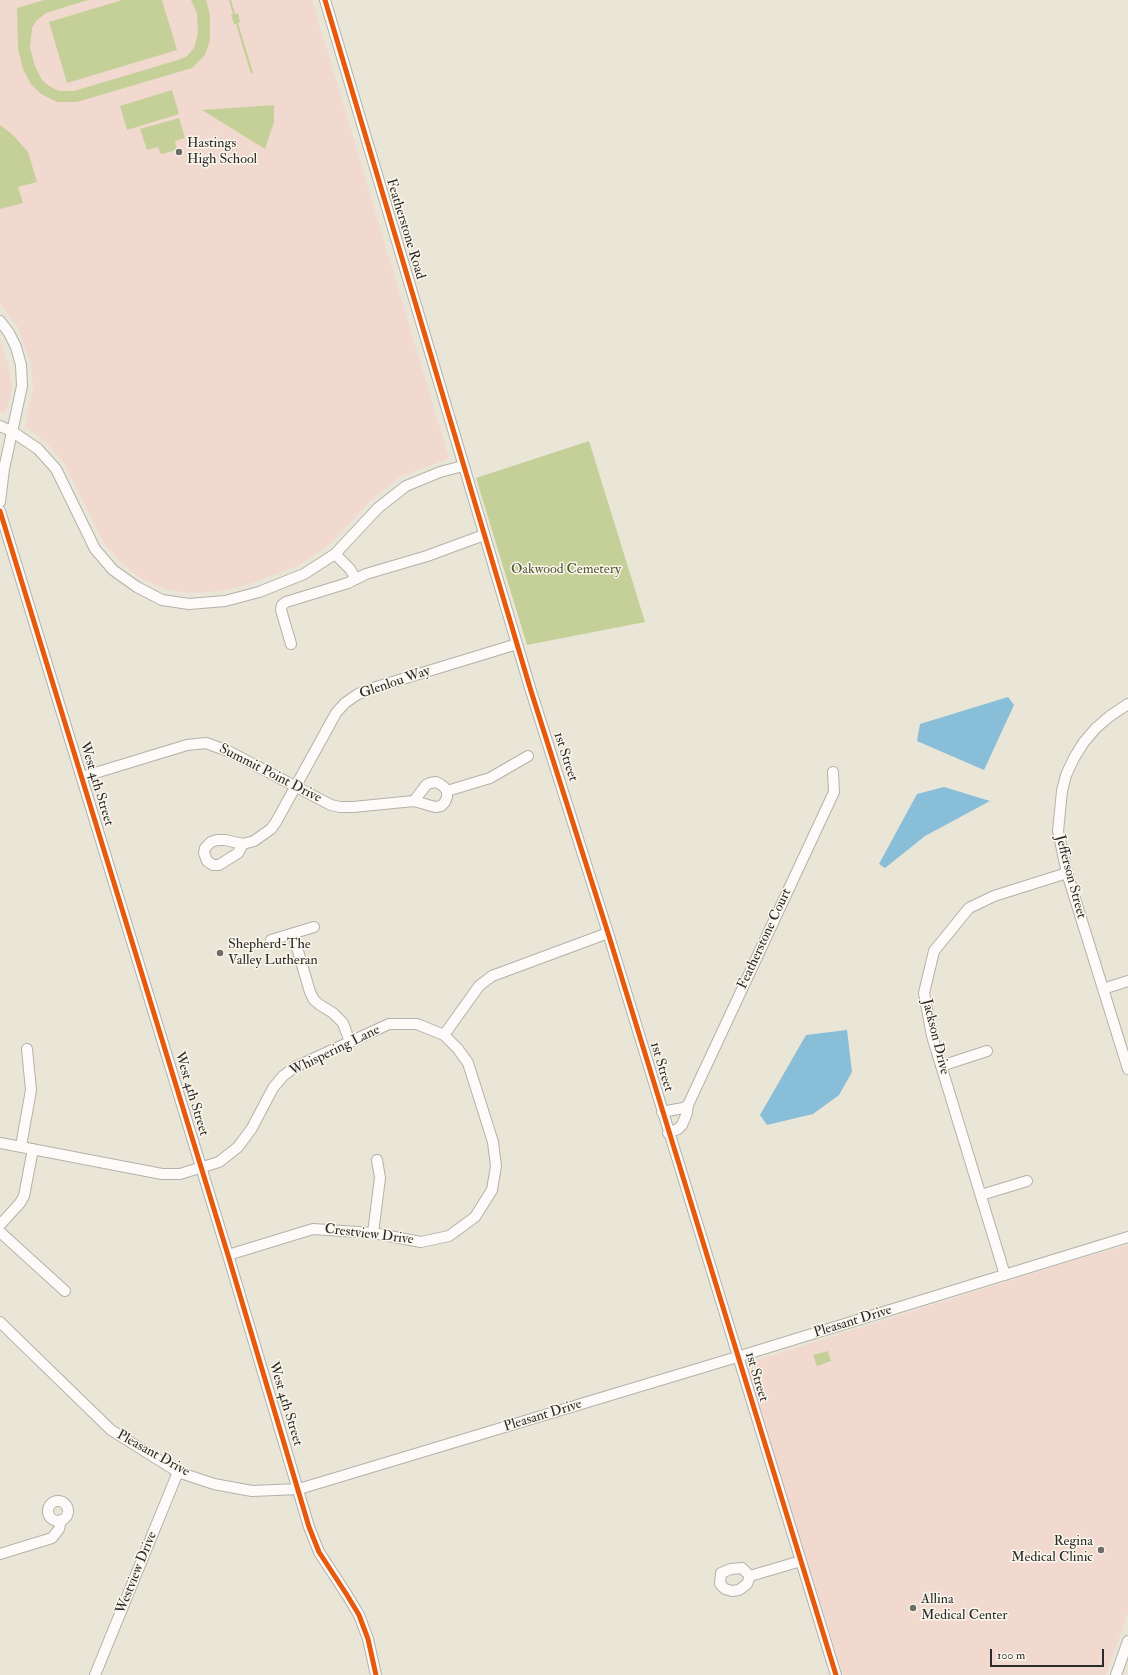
<!DOCTYPE html>
<style>
body{margin:0}
#map{position:relative;width:1128px;height:1675px;overflow:hidden;background:#e9e5d7;font-family:"IM FELL Double Pica",serif}
canvas{display:block}
.scale{position:absolute;left:990px;top:1649px;width:114px;height:18px;box-sizing:border-box;border:2px solid #2b2b2b;border-top:0;padding-left:5px;font-size:12px;line-height:14px;white-space:nowrap;color:#2b2b2b;-webkit-text-stroke:3px #fbf7ec;paint-order:stroke}
</style>
<div id="map">
<canvas width="1128" height="1675"></canvas>
<div class="scale">100 m</div>
</div>
<script>
const c = document.querySelector('canvas').getContext('2d');
c.lineJoin = 'round';
function fill(path, color) { c.fillStyle = color; c.fill(path, 'evenodd'); }
const poly = rows => new Path2D(rows.map(r => 'M' + r).join(''));
function stroke(path, color, width, dash) { c.strokeStyle = color; c.lineWidth = width; c.lineCap = dash ? 'butt' : 'round'; c.setLineDash(dash || []); c.stroke(path); }
function write(font, color, halo, rows, align = 'center') {
  c.font = font + ' "IM FELL Double Pica",serif'; c.lineWidth = 3; c.setLineDash([]); c.textBaseline = 'middle'; c.strokeStyle = halo; c.fillStyle = color; for (const [text, x, y, turn = 0] of rows) {
    c.save(); c.translate(x, y); c.rotate((+turn || 0) * Math.PI / 180); c.textAlign = isNaN(turn) ? turn : align; if (halo) c.strokeText(text, 0, 0); c.fillText(text, 0, 0); c.restore();
  }
}
const built = poly([
 [0,0,312,0,449,458,400,477,371,500,328,546,299,565,255,582,223,591,190,593,165,589,142,579,120,562,104,543,64,463,45,441,25,427,33,387,31,363,18,327,0,304],
 [0,340,8,365,12,387,8,407,4,413,0,412],
 [1128,1245,1128,1612,1106,1675,843,1675,748,1372,748,1367,751,1362,1075,1260]
]);
const green = poly([
 [44,0,88,0,46,13,36,21,32,28,30,48,35,66,42,80,49,86,59,91,74,91,178,60,187,56,194,48,198,33,197,13,191,0,206,0,210,15,210,40,205,55,192,68,77,102,57,102,41,94,31,84,23,69,18,49,17,8],
 [122,0,162,0,177,50,67,83,49,22],
 [229,0,231,0,235,14,238,13,240,22,238,23,253,73,251,74,236,24,234,24,231,15,233,14],
 [172,90,179,114,127,130,120,106],
 [274,105,274,122,265,149,202,110],
 [179,118,185,138,175,141,177,150,161,154,158,147,147,150,140,129],
 [0,125,12,134,28,152,37,182,18,187,23,203,0,209],
 [589,441,645,622,527,645,476,478],
 [828,1351,831,1361,817,1366,813,1355]
]);
const water = poly([
 [1008,697,1014,705,984,770,917,741,920,724],
 [944,787,990,801,925,836,885,868,879,864,917,794],
 [847,1030,852,1072,839,1095,813,1114,767,1125,760,1115,806,1035]
]);
const minor = poly([
 [325,0,531,691,608,933,836,1675],
 [0,321,9,333,16,347,21,365,22,386,4,469,0,502],
 [0,426,13,432,38,449,56,469,95,549,113,570,137,587,162,600,189,604,225,601,259,592,304,574,335,554,378,508,406,486,440,472,463,466],
 [0,511,228,1255,309,1527,319,1552,347,1595,359,1615,368,1639,376,1675],
 [335,554,350,569,356,579],
 [291,644,281,610,282,605,286,602,348,583,366,574,427,556,484,535],
 [1128,704,1110,716,1096,728,1084,742,1074,758,1066,775,1062,791,1058,831,1067,873,1128,1069],
 [82,777,187,745,206,743,228,751,331,805,340,807,353,807,414,801,435,807,441,806,445,802,447,797,447,791,444,787,440,784,436,782,430,783,426,785,414,801],
 [447,791,490,778,528,756],
 [243,844,238,853,219,865,213,865,207,861,204,853,205,848,211,842,217,840,225,840,243,844,254,841,271,829,276,822,336,713,345,703,358,694,373,688,517,644],
 [293,934,310,992,314,1000,320,1005,333,1013,343,1023,350,1042],
 [271,940,314,927],
 [1103,989,1128,981],
 [444,1035,479,986,492,976,608,933],
 [941,1066,987,1051],
 [662,1112,683,1108,688,1105],
 [668,1133,678,1129,682,1125,687,1113,688,1105,834,792,833,772],
 [0,1143,162,1174,180,1174,219,1162,238,1147,252,1128,273,1088,283,1076,295,1067,389,1024,417,1024,444,1035,458,1049,468,1063,493,1142,496,1166,492,1190,475,1217,449,1236,421,1242,373,1233,313,1229,228,1255],
 [21,1146,31,1090,27,1049],
 [981,1195,1027,1181],
 [0,1225,20,1203,24,1196,33,1149],
 [0,1232,65,1291],
 [373,1233,380,1178,377,1160],
 [1005,1275,932,1036,924,993,934,951,969,908,994,896,1067,873],
 [0,1322,111,1430,178,1472,214,1484,252,1491,299,1489,737,1357,1128,1237],
 '48 1511a10 10 0 1 1 20 0a10 10 0 1 1-20 0Z',
 [0,1554,52,1538,59,1529,61,1520],
 [742,1568,750,1576,747,1584,739,1590,732,1591,725,1589,720,1584,721,1573,731,1569,742,1568],
 [750,1576,801,1561],
 [95,1675,178,1472],
 [1116,1675,1128,1641]
]);
const cycleway = poly([
 [325,0,531,691,608,933,836,1675],
 [0,511,228,1255,309,1527,319,1552,347,1595,359,1615,368,1639,376,1675]
]);
const markers = [
 [179,152,4,"#6e6c67"],
 [220,953,4,"#6e6c67"],
 [1101,1550,4,"#6e6c67"],
 [913,1608,4,"#6e6c67"]
];
const poiNames = [
 ["Hastings",187,144],
 ["High School",187,160],
 ["Shepherd-The",228,945],
 ["Valley Lutheran",228,961],
 ["Regina",1093,1542,"right"],
 ["Medical Clinic",1093,1558,"right"],
 ["Allina",921,1600],
 ["Medical Center",921,1616]
];
const streetNames = [
 ["Featherstone Road",405,229,73],
 ["Glenlou Way",395,683,-19],
 ["1st Street",565,757,72],
 ["Summit Point Drive",270,774,27],
 ["West 4th Street",96,784,73],
 ["Jefferson Street",1070,877,75],
 ["Featherstone Court",765,939,-65],
 ["Jackson Drive",935,1037,76],
 ["Whispering Lane",335,1051,-26],
 ["1st Street",661,1067,73],
 ["West 4th Street",191,1094,73],
 ["Crestview Drive",369,1235,7],
 ["Pleasant Drive",853,1322,-17],
 ["1st Street",756,1377,73],
 ["West 4th Street",285,1404,73],
 ["Pleasant Drive",543,1416,-17],
 ["Pleasant Drive",153,1454,29],
 ["Westview Drive",137,1573,-68]
];
const parkNames = [
 ["Oakwood Cemetery",566,570]
];
fill(built, '#f1d9d0');
fill(green, '#c5d098');
fill(water, '#89bed8');
stroke(minor, '#b4b1a9', 12);
stroke(minor, '#fcfbf9', 10);
stroke(cycleway, '#e8590c', 5);
for (const [x, y, r, color] of markers) { const dot = new Path2D(); dot.arc(x, y, r, 0, 2 * Math.PI); c.fillStyle = color; c.fill(dot); stroke(dot, '#fbf7ec', 1.5); }
write('14px', '#2b2b2b', '#fbf7ec', poiNames, 'left');
write('14px', '#2b2b2b', '#fbf7ec', streetNames);
write('14px', '#50573c', '#fbf7ec', parkNames);
</script>
